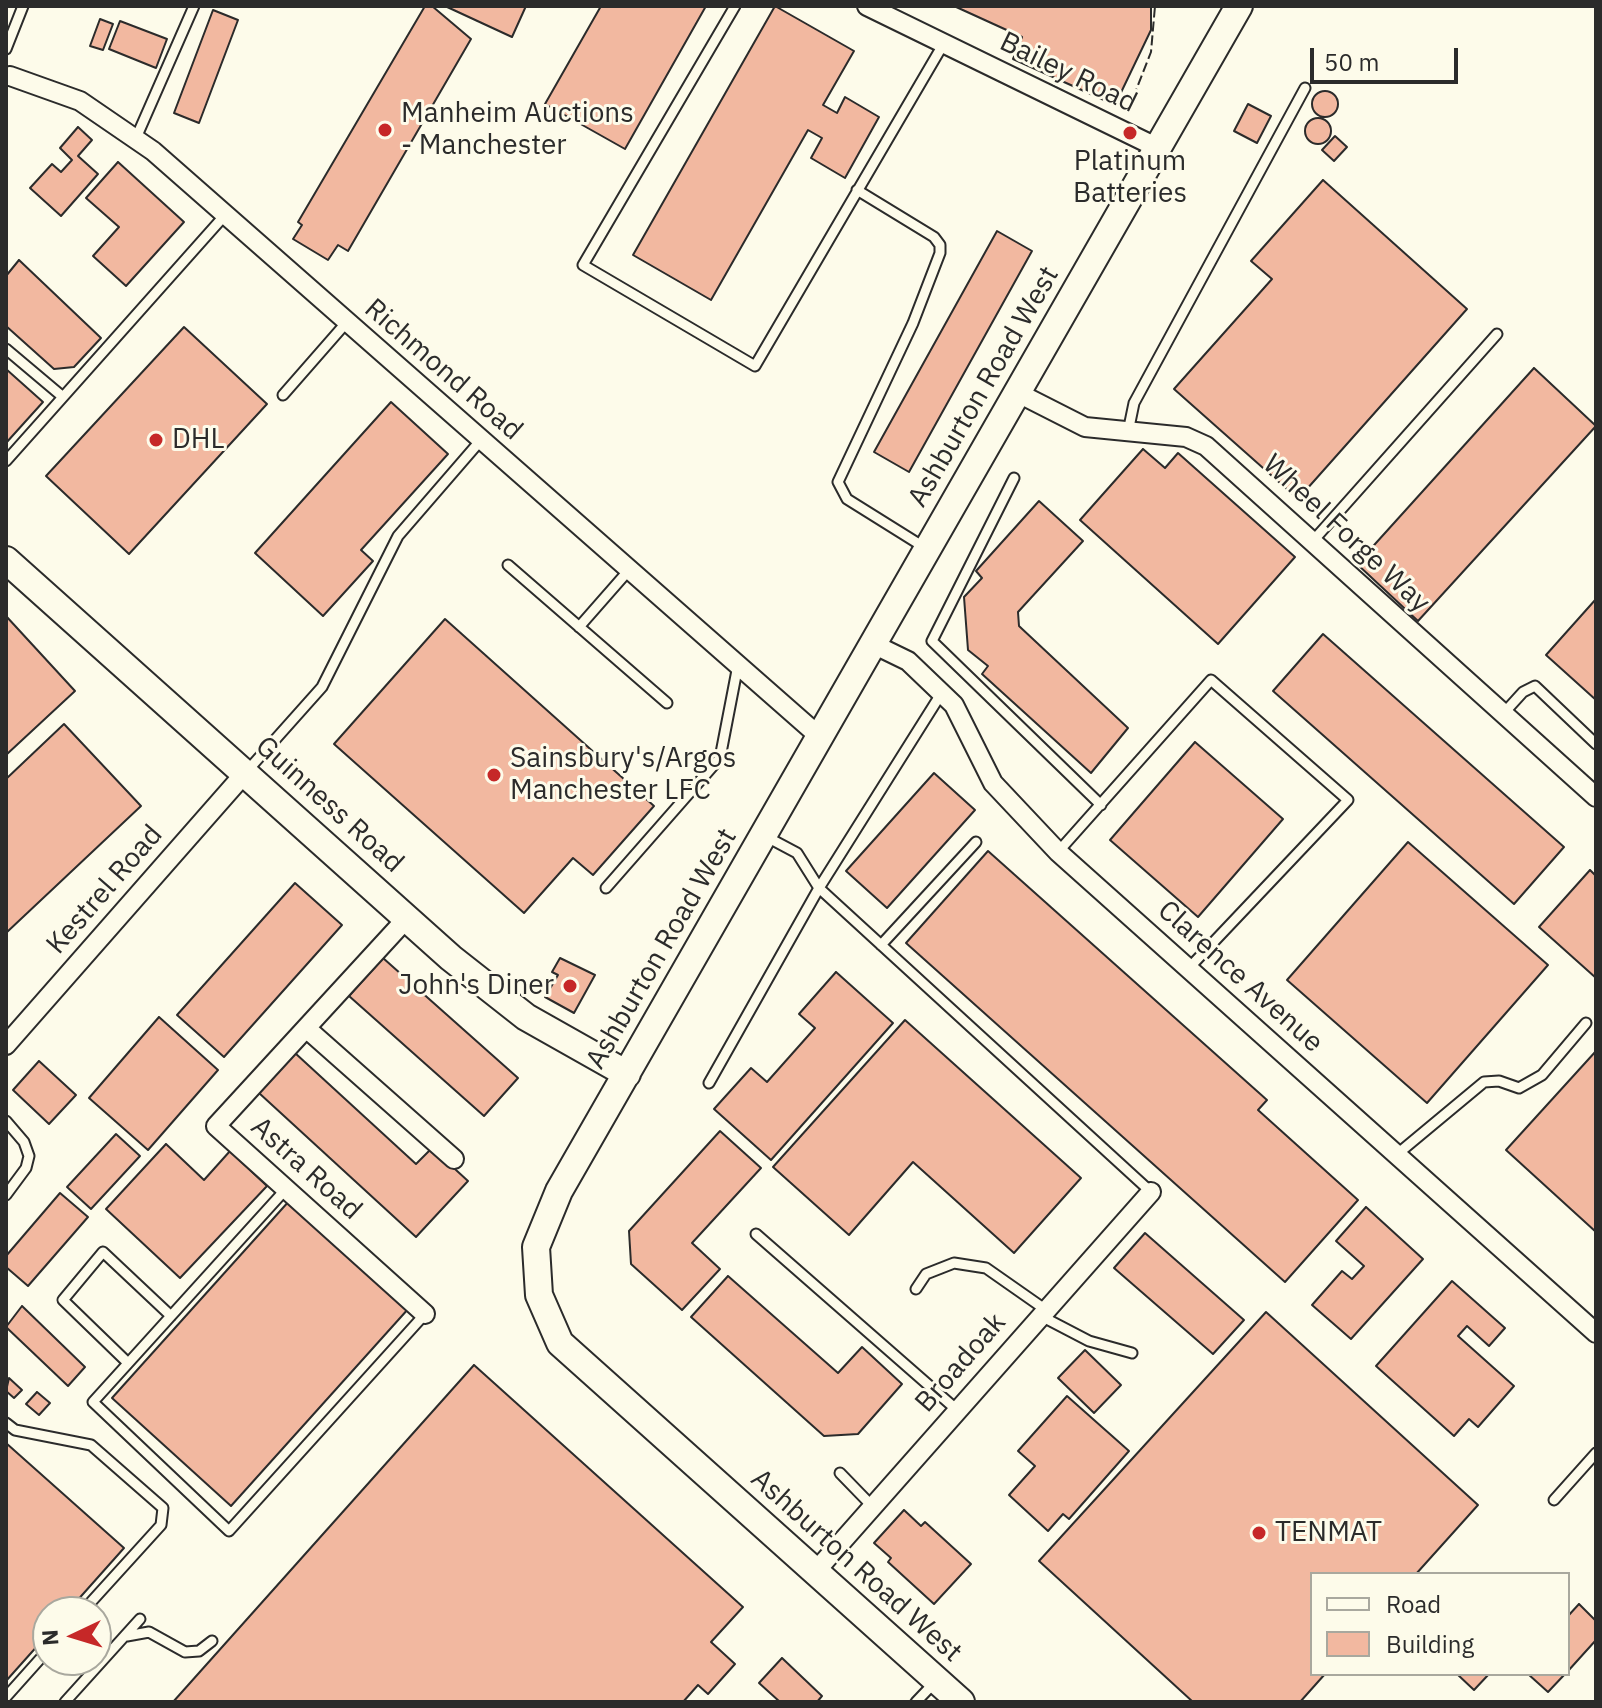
<!DOCTYPE html>
<style>
body{margin:0}
#map{position:relative;width:1602px;height:1708px;overflow:hidden;background:#fdfbea;font-family:"IBM Plex Sans",sans-serif}
canvas{display:block}
.frame{position:absolute;inset:0;border:8px solid #2b2b2b;pointer-events:none}
.legend{position:absolute;left:1310px;top:1572px;width:260px;height:104px;box-sizing:border-box;background:#fdfbea;border:2px solid #a9a89e;margin:0;padding:10px 14px;list-style:none;font-size:24px;color:#2b2b2b}
.legend li{display:flex;align-items:center;gap:16px;height:40px}
.legend b{width:40px;border:2px solid #a9a89e}
.north{position:absolute;left:32px;top:1596px;width:80px;height:80px;box-sizing:border-box;background:#fdfbea;border:2px solid #a9a89e;border-radius:50%;rotate:266deg;font-size:22px;font-weight:700;line-height:32px;text-align:center;color:#2b2b2b}
.north::after{content:'';display:block;margin:auto;width:28px;height:36px;background:#c62828;clip-path:polygon(50% 0,100% 100%,50% 72%,0 100%)}
.scale{position:absolute;left:1310px;top:48px;width:148px;height:36px;box-sizing:border-box;border:4px solid #2b2b2b;border-top:0;padding-left:10px;font-size:24px;line-height:28px;white-space:nowrap;color:#2b2b2b;-webkit-text-stroke:6px #fdfbea;paint-order:stroke}
</style>
<div id="map">
<canvas width="1602" height="1708"></canvas>
<div class="frame"></div>
<ul class="legend">
<li><b style="height:10px;background:#fdfbea"></b>Road</li>
<li><b style="height:22px;background:#f2b8a0"></b>Building</li>
</ul>
<div class="north">N</div>
<div class="scale">50 m</div>
</div>
<script>
const c = document.querySelector('canvas').getContext('2d');
c.lineJoin = 'round';
function fill(path, color) { c.fillStyle = color; c.fill(path, 'evenodd'); }
const poly = rows => new Path2D(rows.map(r => 'M' + r).join(''));
function stroke(path, color, width, dash) { c.strokeStyle = color; c.lineWidth = width; c.lineCap = dash ? 'butt' : 'round'; c.setLineDash(dash || []); c.stroke(path); }
function write(font, color, halo, rows, align = 'center') {
  c.font = font + ' "IBM Plex Sans",sans-serif'; c.lineWidth = 6; c.setLineDash([]); c.textBaseline = 'middle'; c.strokeStyle = halo; c.fillStyle = color; for (const [text, x, y, turn = 0] of rows) {
    c.save(); c.translate(x, y); c.rotate((+turn || 0) * Math.PI / 180); c.textAlign = isNaN(turn) ? turn : align; if (halo) c.strokeText(text, 0, 0); c.fillText(text, 0, 0); c.restore();
  }
}
const building = poly([
 [425,6,432,6,471,39,348,251,338,245,328,260,293,239,302,225,298,222,425,6],
 [445,6,526,6,512,37,445,6],
 [601,6,706,6,625,149,545,104,601,6],
 [775,6,854,51,823,105,837,113,845,97,879,117,845,178,811,158,822,138,808,130,711,300,633,255,775,6],
 [954,6,1151,6,1151,30,1115,105,1013,59,1022,37,954,6],
 [213,10,238,20,199,123,174,113,213,10],
 [100,19,113,24,103,50,90,46,100,19],
 [120,21,167,39,156,68,109,49,120,21],
 '1312 104a13 13 0 1 1 26 0a13 13 0 1 1-26 0Z',
 [1248,104,1271,116,1257,143,1234,131,1248,104],
 '1305 131a13 13 0 1 1 26 0a13 13 0 1 1-26 0Z',
 [78,127,92,140,78,156,98,174,61,216,30,188,52,164,61,172,72,160,60,148,78,127],
 [1335,136,1347,147,1334,161,1322,150,1335,136],
 [118,162,184,222,126,286,93,256,119,227,86,198,118,162],
 [1323,180,1467,309,1298,499,1174,389,1272,279,1251,261,1323,180],
 [997,231,1032,251,909,472,874,452,997,231],
 [19,260,101,338,74,367,54,369,6,326,6,276,19,260],
 [184,327,267,404,129,554,46,476,184,327],
 [1534,368,1596,426,1418,621,1357,564,1534,368],
 [6,369,43,402,6,443,6,369],
 [391,402,448,454,361,550,373,561,323,616,255,553,391,402],
 [1143,449,1165,468,1178,453,1295,557,1218,644,1080,520,1143,449],
 [1039,501,1083,541,1018,612,1019,626,1128,728,1091,773,982,674,988,666,968,650,964,597,982,578,976,571,1039,501],
 [1596,599,1596,700,1546,655,1596,599],
 [6,616,75,691,6,755,6,616],
 [445,619,654,806,593,875,573,858,524,913,334,744,445,619],
 [1323,634,1564,847,1514,904,1273,691,1323,634],
 [64,724,141,806,6,933,6,779,64,724],
 [1195,742,1283,819,1198,917,1110,840,1195,742],
 [934,773,975,810,887,908,846,871,934,773],
 [1408,842,1548,965,1427,1103,1287,980,1408,842],
 [988,851,1267,1100,1258,1110,1358,1200,1285,1282,906,943,988,851],
 [1590,870,1596,876,1596,978,1539,927,1590,870],
 [295,883,342,925,224,1057,177,1015,295,883],
 [383,958,518,1078,484,1116,349,996,383,958],
 [560,958,595,975,574,1013,545,997,558,975,552,972,560,958],
 [836,972,893,1023,771,1160,714,1109,751,1068,767,1082,815,1028,799,1014,836,972],
 [159,1017,218,1070,148,1150,89,1098,159,1017],
 [905,1020,1081,1178,1014,1253,913,1162,849,1235,773,1167,905,1020],
 [1596,1051,1596,1232,1506,1150,1596,1051],
 [295,1053,416,1164,432,1148,468,1181,416,1237,259,1093,295,1053],
 [39,1061,76,1095,49,1124,13,1090,39,1061],
 [720,1131,761,1168,692,1243,720,1269,682,1310,631,1264,629,1231,720,1131],
 [116,1134,140,1156,91,1209,67,1187,116,1134],
 [166,1144,204,1180,230,1151,267,1186,180,1278,106,1209,166,1144],
 [60,1193,88,1217,28,1286,6,1267,6,1256,60,1193],
 [290,1200,409,1308,231,1506,112,1398,290,1200],
 [1366,1207,1423,1259,1351,1339,1312,1305,1342,1271,1352,1279,1364,1266,1336,1241,1366,1207],
 [1145,1233,1244,1320,1213,1354,1114,1268,1145,1233],
 [728,1276,838,1373,862,1347,902,1384,858,1434,824,1436,691,1317,728,1276],
 [1452,1281,1505,1328,1489,1346,1467,1326,1458,1336,1514,1386,1478,1427,1469,1419,1454,1436,1376,1366,1452,1281],
 [22,1306,85,1367,68,1386,6,1327,22,1306],
 [1266,1312,1478,1505,1416,1574,1312,1574,1312,1674,1325,1674,1300,1702,1193,1702,1039,1561,1266,1312],
 [1085,1350,1121,1385,1094,1413,1058,1378,1085,1350],
 [474,1365,743,1607,711,1642,735,1664,708,1694,698,1685,683,1702,173,1702,474,1365],
 [9,1378,22,1390,14,1398,6,1391,9,1378],
 [37,1392,50,1403,39,1415,26,1404,37,1392],
 [1067,1396,1129,1451,1069,1519,1063,1514,1048,1531,1009,1495,1035,1466,1018,1451,1067,1396],
 [6,1443,124,1548,67,1612,48,1612,48,1634,6,1681,6,1443],
 [904,1510,921,1526,925,1522,971,1564,934,1604,888,1562,891,1558,874,1543,904,1510],
 [1579,1604,1596,1621,1596,1640,1568,1671,1568,1616,1579,1604],
 [782,1658,822,1696,817,1702,780,1702,759,1683,782,1658],
 [1457,1674,1489,1674,1474,1690,1457,1674],
 [1528,1674,1565,1674,1548,1692,1528,1674]
]);
const lane = poly([
 [735,6,583,265,755,366,944,43],
 [6,49,23,6],
 [136,138,194,6],
 [857,190,934,237,940,245,940,253,913,323,838,482,847,499,927,549],
 [6,349,63,397,6,461],
 [283,395,346,323],
 [63,397,225,215],
 [1128,432,1134,403,1305,88],
 [1014,478,932,641,1101,805],
 [1312,542,1497,334],
 [508,565,667,703],
 [579,627,629,570],
 [941,694,819,888,1151,1192],
 [1503,714,1523,692,1535,686,1596,744],
 [248,770,322,687,398,536,481,440],
 [1058,852,1211,680,1348,800,1189,968],
 [606,888,720,758,738,665],
 [881,945,976,842],
 [709,1083,819,888,797,853,765,836],
 [6,1121,24,1142,29,1156,26,1168,6,1195],
 [1395,1156,1484,1082,1499,1081,1519,1088,1542,1075,1586,1023],
 [286,1189,93,1402,229,1531,425,1314],
 [756,1234,957,1410],
 [916,1289,926,1274,954,1263,986,1268,1046,1310],
 [1041,1316,1089,1341,1132,1353],
 [128,1363,63,1300,103,1252,171,1316],
 [6,1423,15,1430,91,1445,163,1508,161,1525,82,1612],
 [840,1473,873,1507],
 [1554,1500,1596,1453],
 [127,1636,149,1632,185,1652,199,1651,212,1641],
 [6,1697,48,1650],
 [65,1702,140,1619],
 [916,1702,936,1681]
]);
const street = poly([
 [867,6,1158,148],
 [10,76,80,101,153,151,820,737],
 [1018,393,1085,427,1186,437,1206,446,1596,797],
 [873,644,908,661,954,705,993,783,1058,852,1596,1333],
 [407,918,216,1126,425,1314],
 [306,1028,454,1159],
 [6,1045,245,773],
 [815,1572,1151,1192]
]);
const secondary = poly([
 [6,560,451,958,526,1017,627,1074],
 [961,1702,560,1343,539,1295,536,1247,559,1191,1239,6]
]);
const fence = poly([
 [1133,98,1151,52,1155,6]
]);
const markers = [
 [385,130,8,"#c62828"],
 [1130,133,8,"#c62828"],
 [156,440,8,"#c62828"],
 [494,775,8,"#c62828"],
 [570,986,8,"#c62828"],
 [1259,1533,8,"#c62828"]
];
const streetNames = [
 ["Bailey Road",1068,73,26],
 ["Richmond Road",443,370,41],
 ["Ashburton Road West",984,387,-60],
 ["Wheel Forge Way",1346,534,43],
 ["Guinness Road",329,805,42],
 ["Kestrel Road",105,890,-49],
 ["Ashburton Road West",662,949,-60],
 ["Clarence Avenue",1240,977,42],
 ["Astra Road",306,1169,42],
 ["Broadoak",961,1363,-49],
 ["Ashburton Road West",856,1566,42]
];
const poiNames = [
 ["Manheim Auctions",401,114],
 ["- Manchester",401,146],
 ["Platinum",1130,162,"center"],
 ["Batteries",1130,194,"center"],
 ["DHL",172,440],
 ["Sainsbury's/Argos",510,759],
 ["Manchester LFC",510,791],
 ["John's Diner",554,986,"right"],
 ["TENMAT",1275,1533]
];
fill(building, '#f2b8a0');
stroke(building, '#2b2b2b', 2);
stroke(lane, '#2b2b2b', 13);
stroke(street, '#2b2b2b', 22);
stroke(secondary, '#2b2b2b', 30);
stroke(lane, '#fdfbea', 9);
stroke(street, '#fdfbea', 18);
stroke(secondary, '#fdfbea', 26);
stroke(fence, '#2b2b2b', 2, [10, 4]);
for (const [x, y, r, color] of markers) { const dot = new Path2D(); dot.arc(x, y, r, 0, 2 * Math.PI); c.fillStyle = color; c.fill(dot); stroke(dot, '#fdfbea', 3); }
write('28px', '#2b2b2b', '#fdfbea', streetNames);
write('28px', '#2b2b2b', '#fdfbea', poiNames, 'left');
</script>
